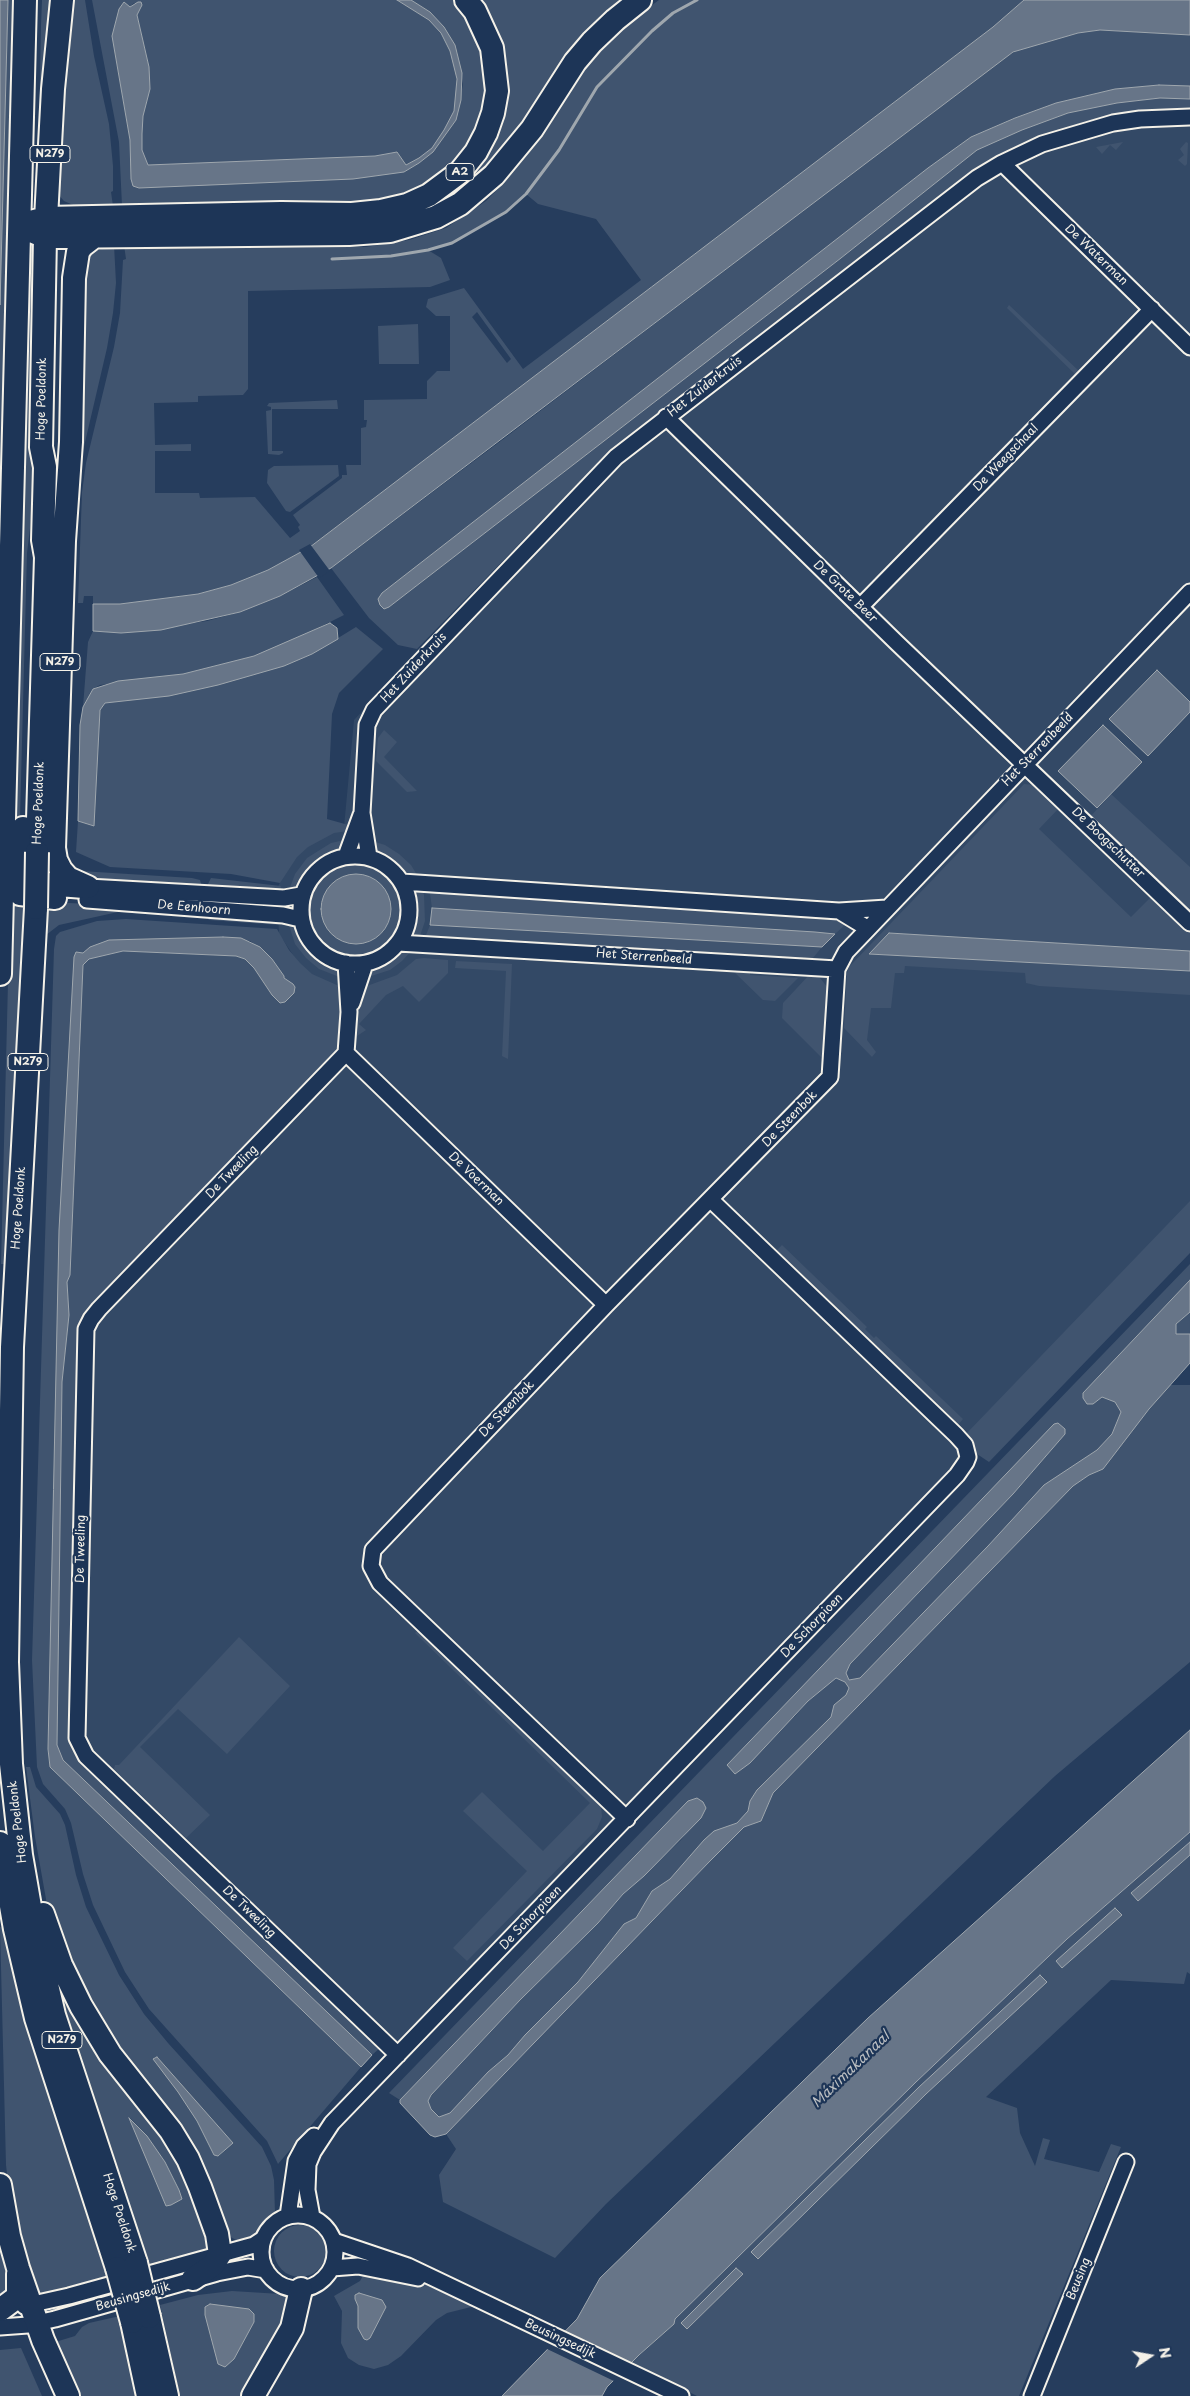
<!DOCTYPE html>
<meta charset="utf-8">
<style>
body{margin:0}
#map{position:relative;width:1190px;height:2396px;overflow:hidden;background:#263d5d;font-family:"Playpen Sans",sans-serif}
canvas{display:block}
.north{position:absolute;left:1125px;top:2331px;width:50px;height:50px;-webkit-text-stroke:4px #1d3557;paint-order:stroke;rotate:78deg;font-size:14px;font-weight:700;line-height:20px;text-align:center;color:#f4f1e8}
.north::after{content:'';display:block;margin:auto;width:18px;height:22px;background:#f4f1e8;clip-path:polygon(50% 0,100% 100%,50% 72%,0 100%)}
</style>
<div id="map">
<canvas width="1190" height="2396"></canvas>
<div class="north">N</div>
</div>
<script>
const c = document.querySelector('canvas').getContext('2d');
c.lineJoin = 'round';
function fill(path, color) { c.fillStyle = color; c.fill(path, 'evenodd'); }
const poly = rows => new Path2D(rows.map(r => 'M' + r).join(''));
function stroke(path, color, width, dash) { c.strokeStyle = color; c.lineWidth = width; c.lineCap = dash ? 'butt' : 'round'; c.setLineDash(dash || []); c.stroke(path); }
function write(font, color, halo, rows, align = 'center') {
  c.font = font + ' "Playpen Sans",sans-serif'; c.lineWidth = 4.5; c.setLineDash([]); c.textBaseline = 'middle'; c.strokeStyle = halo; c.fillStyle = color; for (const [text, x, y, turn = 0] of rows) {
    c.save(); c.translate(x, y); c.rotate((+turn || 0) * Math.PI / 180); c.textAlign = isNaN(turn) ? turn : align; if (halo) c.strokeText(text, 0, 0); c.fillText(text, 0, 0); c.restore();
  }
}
const built = poly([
 [1164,124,1190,124,1190,1207,400,2067,76,1760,67,1738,78,1320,330,1010,279,934,277,890,287,864,315,838,344,827,354,720,602,458,993,156,1122,128]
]);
const green = poly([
 [8,0,16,0,0,609,0,305],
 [42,0,55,0,38,181,41,26],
 [69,0,85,0,94,56,109,124,113,166,113,191,111,192,113,206,73,205,64,201,57,193],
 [92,0,397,0,429,20,441,33,450,51,456,69,457,89,454,111,445,130,432,148,419,158,406,165,397,152,375,156,148,165,142,150,142,134,143,116,150,89,149,67,137,15,141,8,134,3,130,7,115,54,130,140,131,179,404,172,419,163,433,152,456,120,463,84,457,52,444,27,430,12,411,0,453,0,466,16,482,52,486,91,483,111,468,146,454,165,424,186,404,194,379,200,278,204,239,203,122,206,119,142],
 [472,0,633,0,510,147,456,198,410,215,431,200,496,114],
 [659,0,1024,0,993,27,310,547,268,570,231,585,197,594,120,604,93,604,93,596,84,596,83,603,78,603,82,492,86,463,114,347,120,313,123,260,126,259,124,245,168,247,366,247,409,240,446,228,486,201,502,185,599,50,621,28],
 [526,194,538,204,596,219,641,280,523,369,464,288,428,299,426,307,436,316,450,316,450,371,437,371,427,381,427,399,364,400,364,420,367,420,366,427,361,428,361,465,346,465,347,475,342,475,342,478,293,515,300,525,298,527,300,531,290,538,255,497,200,498,199,493,155,493,155,451,191,451,191,444,155,445,154,403,198,402,198,396,243,395,248,389,248,291,430,287,450,280,441,258,428,250,452,243,486,225,506,212],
 [477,312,511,359,507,363,472,317],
 [1100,30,1190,35,1190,86,1159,85,1115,89,1056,103,1014,118,971,137,928,168,382,593,389,607,841,258,977,150,1022,130,1068,113,1117,103,1160,98,1190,99,1190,109,1147,109,1086,121,1032,140,988,160,602,459,417,649,398,645,369,618,331,568,502,440,1003,58,1022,48,1078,33],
 [1123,142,1116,150,1110,145,1102,154,1096,147],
 [1186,142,1188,143,1187,164,1185,166,1178,160,1184,155,1180,149],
 [114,245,116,283,113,313,107,348,76,481,65,848,68,861,81,871,192,878,200,880,202,887,80,877,61,858,83,273,87,257,92,252],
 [30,254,39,255,33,504,27,553,19,856,15,856],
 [1009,305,1080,372,1077,376,1007,308],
 [418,324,419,364,379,364,378,326],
 [337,400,338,409,272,409,272,451,283,451,283,453,279,455,268,454,266,411,271,410,271,407,267,406,269,403],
 [338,465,339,476,290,512,286,511,267,483,268,470,274,466],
 [317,577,344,615,286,644,254,656,183,674,100,685,93,689,83,707,88,642,93,631,121,633,207,621,240,612,280,596],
 [356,627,383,649,339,693,332,714,327,819,352,826,348,831,334,833,308,847,297,857,280,883,231,874,110,867,76,852,78,821,93,826,100,709,105,703,284,665,312,654],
 [384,730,397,742,384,757,417,791,407,792,376,761,378,738],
 [1024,784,1034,785,1042,789,1060,807,1039,829,1131,917,1153,895,1190,932,1190,951,889,933,869,954,1190,971,1190,995,1039,986,1026,983,1025,973,905,966,904,973,895,973,891,1008,871,1008,867,1040,876,1052,872,1057,844,1028,847,973,849,967],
 [1018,785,899,909,897,906,1014,787],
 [1111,794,1190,867,1190,913,1090,817],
 [349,839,340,851,317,865,300,886,288,893,295,874,307,858,331,843],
 [369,840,385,845,399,854,411,865,420,880,406,875,393,863,378,854],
 [354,859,372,862,389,872,400,886,405,904,404,922,390,945,375,955,357,959,340,956,324,947,313,934,306,908,310,889,321,874,336,864],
 [326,891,389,920,386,927,381,934,367,943,350,944,320,907],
 [211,878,281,886,279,895,208,889,208,884],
 [411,886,422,887,424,895,425,921,419,939,407,939,413,925,415,911],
 [429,887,838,917,846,924,835,934,432,908],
 [10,901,28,901,6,1264,1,1264],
 [48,902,110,905,200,916,195,917,118,912,59,925,46,935],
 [894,909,896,913,846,965,851,955],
 [206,916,279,917,280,925,209,920],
 [126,919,277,929,289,950,300,963,312,974,339,986,343,992,341,1042,330,1062,86,1315,71,1739,72,1749,79,1759,381,2047,372,2055,63,1760,57,1745,62,1382,69,1315,67,1282,70,1275,83,965,88,959,123,951,236,956,245,959,254,968,272,995,294,993,295,987,284,978,284,976,272,959,250,941,90,947,83,953,76,952,48,1749,50,1767,361,2067,278,2164,267,2141,149,2009,125,1972,93,1905,83,1874,71,1823,65,1809,43,1784,37,1767,32,1660,54,949,56,936,60,932,97,921],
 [287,919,298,927,313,950,336,967,342,978,319,969,306,958,295,944],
 [430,925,822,947,808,964,424,940],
 [415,947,402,961,390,970,362,979,373,966,401,950],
 [424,958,448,960,448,973,419,1002,403,986,386,995,359,1024,366,1030,357,1036,359,1005,364,987,397,975,416,959],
 [456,961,512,964,508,1059,502,1056,506,971,455,968],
 [734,967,738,967,750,972,750,975,798,978,775,1001,763,1000,733,971],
 [810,974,820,978,828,988,825,1055,821,1057,782,1018,783,1003],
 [1190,1201,1190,1253,989,1462,974,1452,974,1442,966,1434],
 [782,1245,867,1327,865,1329,874,1338,876,1336,963,1419,957,1426,776,1251],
 [1190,1264,1190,1280,1083,1393,1093,1404,1102,1397,1115,1402,1121,1412,1112,1434,1097,1450,1044,1485,988,1546,860,1678,849,1680,846,1673,850,1664,1013,1494,1065,1434,1065,1429,1058,1423,1054,1424,727,1765,795,1716,808,1701,836,1678,845,1682,849,1688,846,1695,834,1705,831,1717,757,1790,750,1801,748,1811,737,1823,714,1831,670,1879,652,1891,636,1918,624,1924,578,1982,525,2035,508,2055,488,2072,450,2113,440,2117,431,2109,428,2101,431,2095,520,2000,598,1923,623,1894,681,1840,690,1828,688,1801,400,2100,389,2093],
 [1190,1312,1190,1334,1176,1335,1176,1324],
 [1169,1385,1190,1385,1190,1662,1055,1776,606,2204,555,2258,443,2202,439,2175,456,2149,446,2134,710,1861,744,1827,761,1821,773,1793,1073,1486,1089,1475,1103,1469,1117,1448],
 [419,1630,601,1805,602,1817,597,1829,467,1961,453,1948,527,1871,463,1811,482,1792,543,1851,590,1803,415,1633],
 [239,1637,290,1686,227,1754,178,1709,140,1747,210,1815,186,1838,114,1769,115,1765,119,1765],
 [26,1767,30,1767,36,1787,60,1814,65,1825,76,1875,86,1907,119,1975,144,2014,168,2043,262,2147,271,2166,274,2180,275,2214,258,2237,236,2240,225,2234,114,2051,49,1916,35,1837],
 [156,2057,233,2143,219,2156,214,2155,197,2121],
 [1190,1832,1190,1842,1131,1893,1138,1901,1190,1855,1190,1974,1187,1972,1184,1984,1111,1980,986,2097,1017,2108,1020,2133,1035,2166,1043,2138,1050,2140,1044,2159,1099,2172,1111,2144,1121,2147,1019,2396,697,2396,631,2363,674,2324,675,2319,916,2082,1067,1939],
 [1040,1976,1046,1982,926,2094,757,2259,751,2252,919,2087],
 [0,1927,4,1928,25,2023,110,2280,33,2300,10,2199,6,2165],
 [48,1939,168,2134,214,2251,147,2268,62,2012],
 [130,2118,147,2136,165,2162,179,2190,166,2206],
 '274 2251a26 26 0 1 1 52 0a26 26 0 1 1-52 0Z',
 [0,2232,14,2285,0,2305],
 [366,2270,421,2283,475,2306,447,2313,436,2320,401,2356,388,2365,374,2369,359,2365,348,2358,341,2343,342,2311,334,2296,360,2281],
 [232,2291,297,2295,252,2396,180,2396,160,2305,198,2295],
 [120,2316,136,2396,78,2396,52,2343,75,2336,82,2327,89,2323],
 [21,2348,42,2396,0,2396,0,2350]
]);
const water = poly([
 [0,0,8,0,0,305,0,0],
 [397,0,411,0,430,12,444,27,455,45,462,73,461,100,456,120,433,152,419,163,404,172,353,179,139,188,133,186,131,179,130,140,112,36,119,9,124,2,130,7,138,2,141,2,142,5,137,15,149,67,150,89,143,116,142,134,142,150,148,165,375,156,397,152,406,165,419,158,432,148,444,130,454,111,457,79,450,51,441,33,429,20,397,0],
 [1024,0,1190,0,1190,35,1100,30,1078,33,1013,52,331,568,280,596,240,612,161,630,121,633,93,631,93,604,120,604,198,594,231,585,268,570,310,547,993,27,1024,0],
 [1159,85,1190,86,1190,99,1160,98,1117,103,1068,113,1022,130,977,150,841,258,389,607,384,609,380,605,378,599,382,593,928,168,971,137,1015,118,1056,103,1115,89,1159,85],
 [330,623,337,628,338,639,312,654,284,666,218,685,169,696,105,703,100,710,94,826,78,821,80,725,83,707,93,689,118,681,183,674,254,656,330,623],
 [1157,670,1190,702,1190,712,1148,756,1109,719,1157,670],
 [1103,725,1142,762,1097,808,1058,771,1103,725],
 '321 909a35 35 0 1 1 70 0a35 35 0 1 1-70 0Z',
 [432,908,815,932,835,934,822,947,430,925,432,908],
 [889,933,1190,951,1190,971,869,954,889,933],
 [223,937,241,938,260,947,272,959,284,976,284,978,293,984,295,987,294,993,285,1002,280,1003,272,995,254,968,245,959,236,956,123,951,89,959,83,965,70,1275,67,1282,69,1315,62,1382,57,1745,63,1760,372,2055,361,2067,50,1767,48,1749,59,1230,74,957,76,952,83,953,90,947,109,940,223,937],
 [1190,1280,1190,1312,1176,1324,1176,1334,1190,1334,1190,1363,1149,1409,1103,1469,1089,1475,1073,1486,773,1793,761,1821,744,1827,710,1861,446,2134,435,2137,430,2135,400,2103,400,2100,688,1801,697,1798,703,1802,706,1808,701,1818,644,1876,623,1894,598,1923,520,2000,431,2095,428,2101,431,2109,439,2117,450,2113,488,2072,508,2055,525,2035,578,1982,624,1924,636,1918,652,1891,670,1879,704,1840,714,1831,737,1823,748,1811,750,1801,757,1790,831,1717,834,1705,846,1695,849,1688,845,1682,836,1678,808,1701,750,1763,735,1774,727,1765,1054,1424,1058,1423,1065,1429,1065,1434,1013,1494,850,1664,846,1673,849,1680,860,1678,988,1546,1044,1485,1097,1450,1112,1434,1121,1412,1115,1402,1102,1397,1093,1404,1087,1404,1083,1398,1083,1393,1190,1280],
 [1190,1730,1190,1832,1067,1939,916,2082,675,2319,674,2324,639,2355,607,2387,602,2396,502,2396,577,2319,600,2278,868,2018,1190,1730],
 [1190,1842,1190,1855,1138,1901,1131,1893,1190,1842],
 [1115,1908,1122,1915,1062,1968,1056,1961,1115,1908],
 [1040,1975,1047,1982,926,2094,758,2259,751,2252,919,2087,1040,1975],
 [157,2057,233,2143,218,2156,214,2155,197,2121,178,2092,153,2059,157,2057],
 [129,2118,147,2136,165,2162,179,2190,182,2199,171,2205,166,2206,129,2118],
 [736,2268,743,2274,687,2329,681,2323,736,2268],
 [359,2293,382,2300,386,2307,370,2338,367,2340,364,2339,358,2328,358,2306,355,2299,355,2295,359,2293],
 [210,2304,249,2309,254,2314,254,2322,234,2359,225,2367,218,2364,205,2315,205,2307,210,2304]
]);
const pier = poly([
 [310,544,330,571,319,578,299,550],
 [561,2331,633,2365,616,2382,545,2348]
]);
const stream = poly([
 [332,259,391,256,428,250,452,243,506,212,526,194,559,150,597,87,652,31,673,13,697,0]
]);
const minor = poly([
 [1002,163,1190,347],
 [666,417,896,642,1190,923],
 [860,607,1152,309],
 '301 910a54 54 0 1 1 108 0a54 54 0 1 1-108 0Z',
 [346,856,361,815],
 [369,857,362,813,367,725,374,710,616,457,977,178,1002,163,1042,144,1113,123,1140,119,1190,117],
 [402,882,839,911,867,928],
 [88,887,284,898,301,895],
 [87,900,283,915,300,919],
 [839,911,887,908],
 [398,943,837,969],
 [346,963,349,1012,346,1053,99,1309,91,1319,86,1329,77,1738,86,1756,398,2055],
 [352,1003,365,964],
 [346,1053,606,1305],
 [627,1819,380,1583,371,1566,373,1550,606,1305,830,1077,837,969,846,952,1190,592],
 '261 2252a37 37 0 1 1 74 0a37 37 0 1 1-74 0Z',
 [288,2216,296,2161,304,2146,314,2136],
 [312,2217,307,2190,308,2164,313,2152,332,2123,957,1475,966,1462,968,1457,965,1445,956,1435,711,1200],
 [334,2241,408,2266,681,2396],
 [332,2268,358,2266,418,2278],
 [24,2306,69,2296,254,2245,263,2239],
 [0,2327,28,2325,55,2319,217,2273,248,2267,266,2270],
 [1032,2396,1126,2162]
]);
const highway = poly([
 [31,222,46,218,281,213,352,214,381,211,407,205,429,195,460,172,476,152,486,133,493,113,497,91,492,48,475,11,466,0],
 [31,231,45,237,349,234,390,231,436,217,460,204,494,175,532,129,575,62,592,42,615,20,640,0],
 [23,828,23,868,29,880,35,883,84,887],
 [37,852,46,557,43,540,45,467,41,447,45,237,53,89,62,0],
 [6,866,12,885,20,894,55,898],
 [88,887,68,878,61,870,56,860,54,848,64,541,71,442,74,278,78,252,82,246,95,236],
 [36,908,12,1347,7,1662,11,1764,21,1855,33,1924,54,2015,136,2263],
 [0,974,25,0],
 [0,1843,15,1929,36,2018,117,2268],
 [43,1914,61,1965,81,2006,110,2054,171,2131,188,2159,200,2187,217,2234,220,2254,213,2265,193,2279],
 [0,2185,9,2236,18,2268,43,2340,68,2396],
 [0,2310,16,2298,18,2293,18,2274],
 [149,2317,167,2396],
 [132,2322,148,2396],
 [253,2396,292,2328,301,2289]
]);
const highwayBridge = poly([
 [36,908,37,852],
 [136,2263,149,2317],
 [117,2268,132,2322]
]);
const shields = [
 [50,154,40],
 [460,172,28],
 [60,662,40],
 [28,1062,40],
 [62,2040,40]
];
const shieldNames = [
 ["N279",50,154],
 ["A2",460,172],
 ["N279",60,662],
 ["N279",28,1062],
 ["N279",62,2040]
];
const streetNames = [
 ["De Waterman",1096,255,44],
 ["Het Zuiderkruis",705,387,-38],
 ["Hoge Poeldonk",42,399,-89],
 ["De Weegschaal",1006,458,-46],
 ["De Grote Beer",845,592,44],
 ["Het Zuiderkruis",414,668,-47],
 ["Het Sterrenbeeld",1038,750,-46],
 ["Hoge Poeldonk",39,803,-88],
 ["De Boogschutter",1108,843,44],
 ["De Eenhoorn",194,908,5],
 ["Het Sterrenbeeld",644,957,4],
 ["De Steenbok",790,1119,-46],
 ["De Tweeling",232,1172,-46],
 ["De Voerman",476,1179,44],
 ["Hoge Poeldonk",19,1208,-86],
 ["De Steenbok",507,1409,-46],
 ["De Tweeling",81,1549,-89],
 ["De Schorpioen",812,1626,-46],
 ["Hoge Poeldonk",18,1822,-97],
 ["De Tweeling",249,1912,44],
 ["De Schorpioen",531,1918,-46],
 ["Hoge Poeldonk",119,2213,72],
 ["Beusing",1079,2279,-68],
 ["Beusingsedijk",133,2297,-16],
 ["Beusingsedijk",560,2339,25]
];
const waterNames = [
 ["Máximakanaal",851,2070,-44]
];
fill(built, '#334966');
fill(green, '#40546f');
fill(water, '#677588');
stroke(water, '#9fa7ae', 1);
fill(pier, '#263d5d');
stroke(stream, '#9fa7ae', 3);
stroke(minor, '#f4f1e8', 19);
stroke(highway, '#f4f1e8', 26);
stroke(minor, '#1d3557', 15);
stroke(highway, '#1d3557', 22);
stroke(highwayBridge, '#f4f1e8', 26, []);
stroke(highwayBridge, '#1d3557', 22);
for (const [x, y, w] of shields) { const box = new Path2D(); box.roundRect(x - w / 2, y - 8.5, w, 17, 4); c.fillStyle = '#1d3557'; c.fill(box); stroke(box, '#f4f1e8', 1); }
write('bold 11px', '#f4f1e8', null, shieldNames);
write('12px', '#f4f1e8', '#1d3557', streetNames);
write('italic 14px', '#bcbfc2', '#1d3557', waterNames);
</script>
